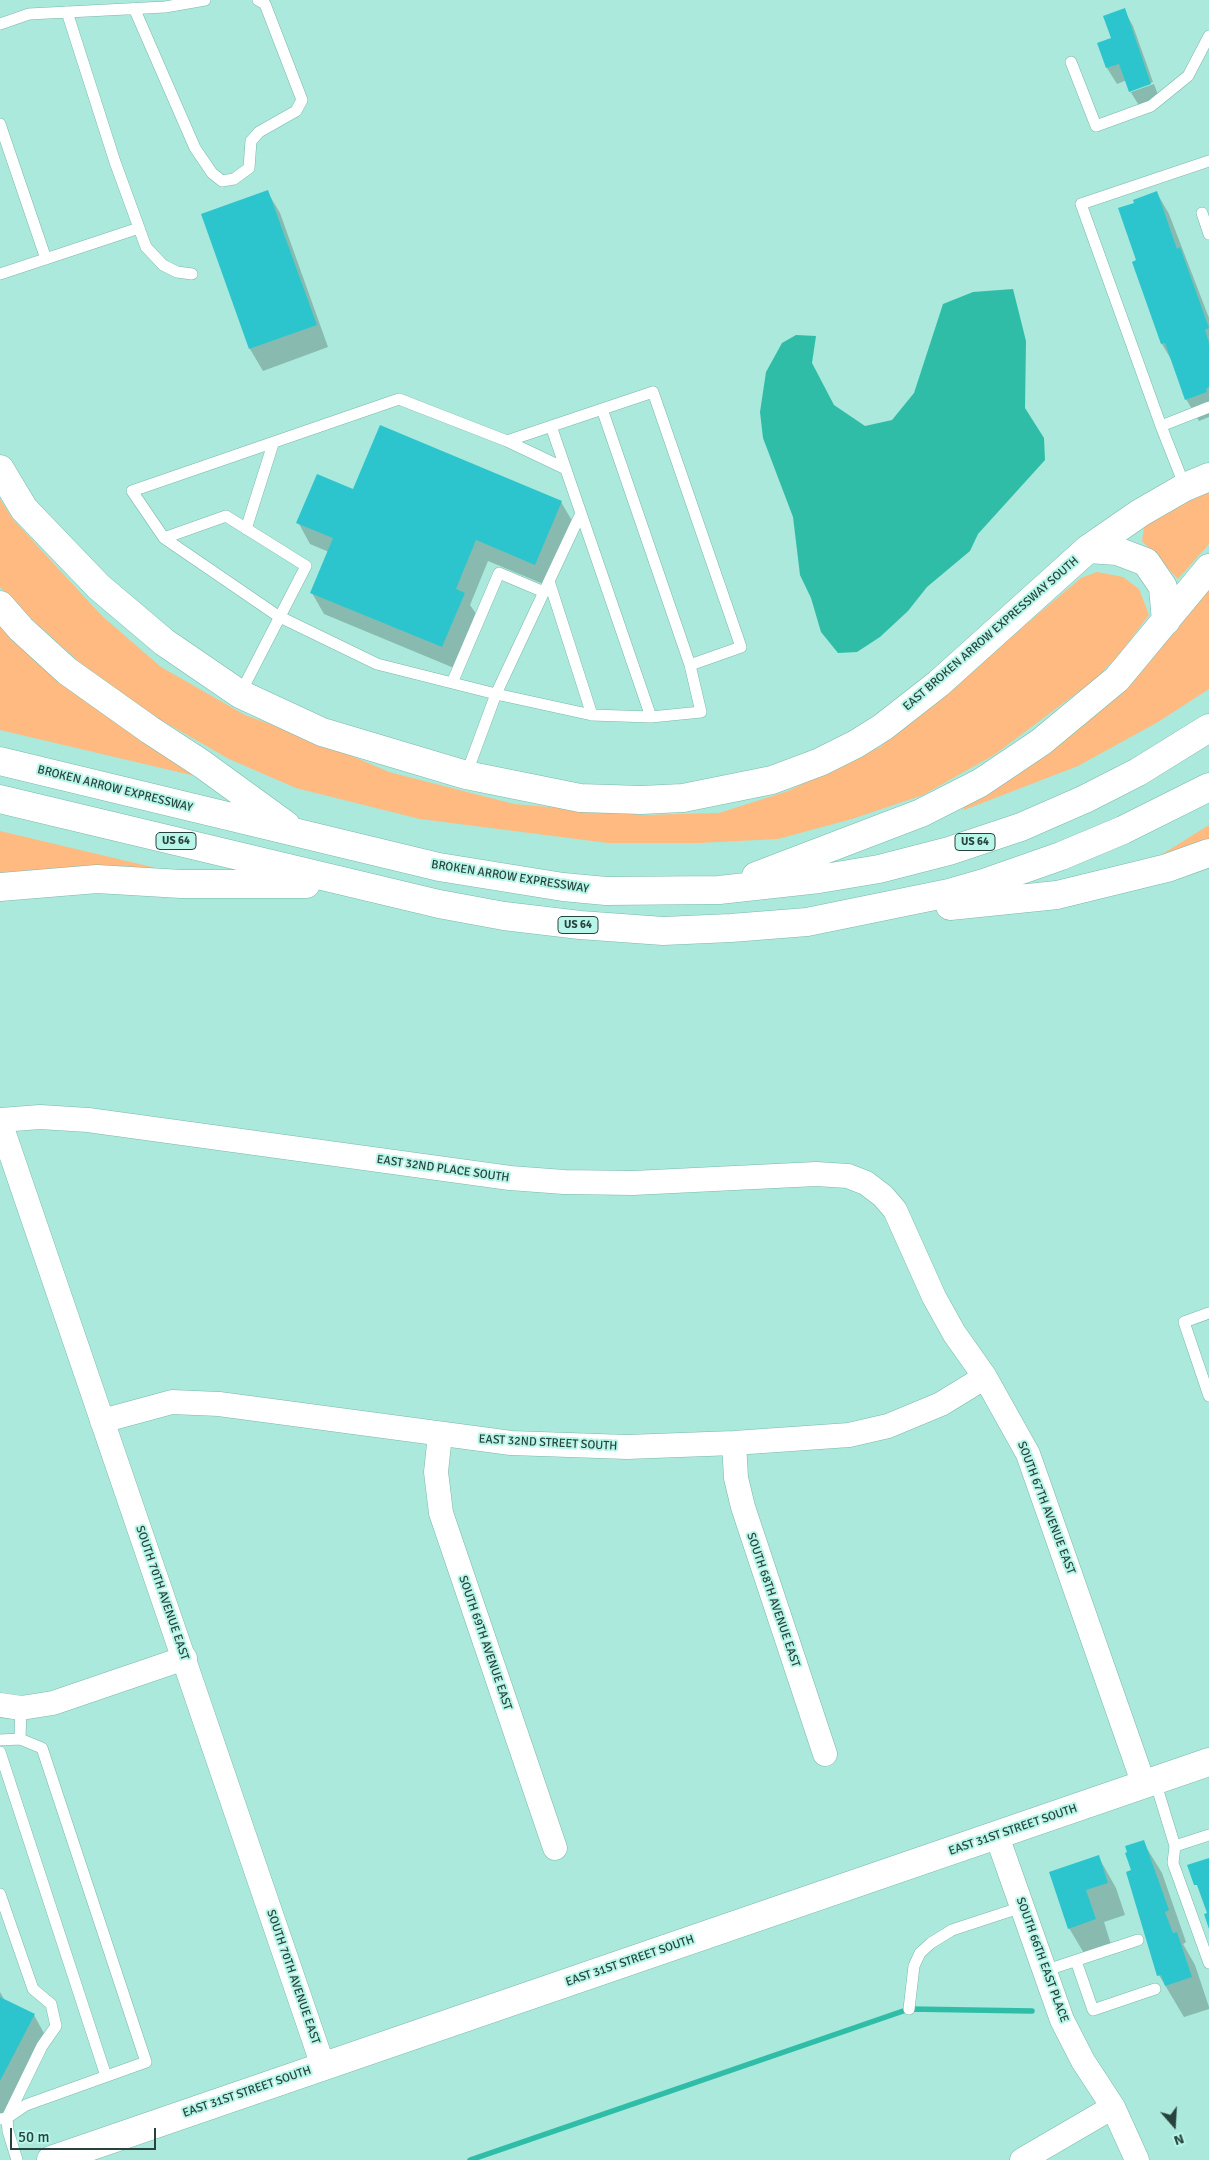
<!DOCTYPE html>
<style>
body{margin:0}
#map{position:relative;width:1209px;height:2160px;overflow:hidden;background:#aae9db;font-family:Signika,sans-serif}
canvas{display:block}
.north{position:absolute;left:1149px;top:2100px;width:50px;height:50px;-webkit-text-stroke:4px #b7f6e8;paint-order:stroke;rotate:161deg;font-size:14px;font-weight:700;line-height:20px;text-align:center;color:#28423d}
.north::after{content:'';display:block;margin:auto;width:18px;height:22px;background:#28423d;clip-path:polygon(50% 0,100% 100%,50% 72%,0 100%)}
.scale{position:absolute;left:10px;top:2128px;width:146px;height:22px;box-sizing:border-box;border:2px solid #28423d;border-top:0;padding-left:6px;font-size:15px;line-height:18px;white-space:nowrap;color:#28423d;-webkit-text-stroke:4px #b7f6e8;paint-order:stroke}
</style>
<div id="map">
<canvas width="1209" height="2160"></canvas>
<div class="north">N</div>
<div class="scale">50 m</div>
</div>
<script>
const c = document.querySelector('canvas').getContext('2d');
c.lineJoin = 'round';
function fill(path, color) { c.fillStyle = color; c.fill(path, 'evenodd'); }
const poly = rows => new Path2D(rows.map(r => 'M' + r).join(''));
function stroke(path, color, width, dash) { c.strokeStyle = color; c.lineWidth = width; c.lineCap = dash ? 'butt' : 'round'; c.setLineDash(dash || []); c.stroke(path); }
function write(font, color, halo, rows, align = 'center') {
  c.font = font + ' Signika,sans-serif'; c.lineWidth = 4; c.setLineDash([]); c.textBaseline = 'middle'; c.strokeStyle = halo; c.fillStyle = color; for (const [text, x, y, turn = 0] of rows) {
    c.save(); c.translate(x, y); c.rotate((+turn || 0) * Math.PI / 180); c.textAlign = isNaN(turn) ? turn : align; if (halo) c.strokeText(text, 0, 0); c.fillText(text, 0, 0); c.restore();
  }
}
const green = poly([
 [1209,492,1209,544,1178,579,1142,541,1144,527,1166,512],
 [0,499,12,518,101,615,161,667,245,715,322,743,389,772,514,804,644,815,719,813,788,791,880,747,1081,578,1097,572,1123,577,1139,589,1149,615,1121,652,1097,678,994,755,923,795,852,819,778,839,699,843,608,843,420,819,296,788,229,759,147,712,78,661,11,600,0,587],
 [1209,581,1209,689,1158,722,1078,766,964,810,962,802],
 [0,624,196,771,191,775,0,730],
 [1209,825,1209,845,1167,859,1161,855],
 [0,831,156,868,153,874,0,875]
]);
const water = poly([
 [1013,289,1026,341,1025,408,1044,438,1045,460,978,534,970,551,927,587,908,611,880,637,857,652,838,653,821,632,811,598,800,575,793,517,763,438,760,412,766,372,782,343,796,335,816,336,812,363,834,405,865,426,892,420,914,393,943,304,973,292]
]);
const shadow = poly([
 [1124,10,1133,26,1153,82,1131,90,1131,92,1154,84,1160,100,1140,107,1130,91,1127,80,1117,84,1107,68,1099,44,1112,39],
 [267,191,280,213,328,347,263,371,250,349,202,215],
 [1157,193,1169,214,1209,318,1209,417,1199,421,1186,399,1175,366,1162,344,1138,261,1135,203],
 [354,490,561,502,574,524,548,586,488,561,470,605,477,615,454,668,324,614,312,593,329,552,310,544,298,522],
 [1143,1842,1162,1873,1186,1942,1183,1944,1195,1965,1209,2007,1209,2009,1184,2017,1159,1975,1132,1871],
 [1098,1856,1116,1888,1125,1915,1104,1922,1113,1951,1088,1960,1069,1928],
 [0,1992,5,2001,34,2015,46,2037,3,2120,0,2118]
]);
const stream = poly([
 [470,2160,909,2009,1032,2011]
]);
const building = poly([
 [1125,8,1151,84,1129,92,1119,64,1106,68,1097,43,1111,38,1103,16],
 [268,190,317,325,249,349,201,214],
 [1157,191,1177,249,1180,247,1209,328,1205,330,1209,342,1209,387,1206,389,1207,392,1185,400,1165,343,1161,344,1132,262,1136,260,1118,208,1134,203,1133,200],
 [380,425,562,501,535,565,476,540,456,589,465,593,442,647,310,593,333,538,296,523,317,474,353,489],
 [1144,1840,1169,1910,1165,1912,1173,1933,1177,1932,1192,1977,1165,1986,1161,1975,1157,1976,1126,1872,1131,1870,1125,1853,1127,1852,1125,1846],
 [1099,1855,1108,1883,1086,1890,1096,1919,1068,1929,1049,1872],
 [1209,1858,1209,1929,1204,1914,1207,1913,1197,1885,1194,1885,1187,1865],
 [0,1997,35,2014,0,2081]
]);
const lane = poly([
 [134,8,195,148,212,173,222,181,234,179,249,168,251,141,259,132,296,111,302,100,265,4,258,0],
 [67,12,115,162,146,247,163,265,177,272,192,274],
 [0,24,29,14,165,7,205,0],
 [1071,62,1096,126,1151,106,1188,76,1209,36],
 [0,124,46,259],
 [1202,213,1209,234],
 [0,274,139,228],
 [653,392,741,647,690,665,701,712,651,717,592,715,496,694,377,664,278,616,164,538,132,491,399,399,507,441,653,392],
 [602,409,690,665],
 [551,426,651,717],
 [1161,426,1209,407],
 [507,441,566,469],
 [1185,487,1161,426,1081,204,1209,161],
 [246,529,273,444],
 [164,538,226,516,306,566,240,694],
 [549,581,592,715],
 [452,683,499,573,544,592],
 [466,775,496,694,581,513],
 [1209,1313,1184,1322,1209,1396],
 [0,1740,20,1739,21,1708],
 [0,1752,106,2076],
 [1155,1781,1175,1846,1209,1835],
 [1175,1846,1173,1863,1209,1963],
 [0,1894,33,1989,51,2004,56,2026,42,2046,7,2118,8,2131,17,2160],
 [1076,1961,1093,2010,1155,1989],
 [1044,1971,1138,1940],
 [909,2009,914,1966,920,1953,931,1943,952,1930,1022,1907],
 [0,2119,7,2118,26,2105,146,2062,42,1748,20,1739]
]);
const street = poly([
 [0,1120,40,1117,88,1120,510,1178,564,1182,633,1183,816,1174,848,1176,866,1183,883,1196,895,1210,934,1297,954,1333,985,1377,1028,1454,1144,1785],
 [0,1122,323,2066],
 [102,1421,172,1402,219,1404,511,1443,627,1447,734,1443,849,1435,888,1426,941,1404,985,1377],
 [440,1435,436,1472,441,1513,555,1848],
 [734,1443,736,1478,743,1507,825,1754],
 [0,1705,21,1708,53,1703,185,1658],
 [997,1836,1062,2020,1083,2061,1113,2107,1137,2160],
 [1022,2160,1113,2107]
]);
const secondary = poly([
 [0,469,24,509,99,587,164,642,240,694,322,732,466,775,580,798,641,800,683,798,772,780,820,762,856,744,883,727,938,684,1088,549,1140,513,1185,487,1209,477],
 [51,2160,1209,1762]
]);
const highway = poly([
 [1088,549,1117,551,1146,562,1163,587,1166,621],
 [0,605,21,629,67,671,150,730,202,764,286,825],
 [0,761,439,867,563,887,606,891,719,890,819,879,879,869,949,851,1021,827,1085,799,1138,772,1209,728],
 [0,799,439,904,504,916,580,925,663,931,731,928,807,922,949,893,984,883,1061,856,1123,830,1209,787],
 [756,876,921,813,980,783,1041,742,1117,679,1209,568],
 [0,887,97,879,181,884,306,884],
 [950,906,1057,895,1167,868,1209,853]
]);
const shields = [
 [176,841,40],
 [975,842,40],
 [578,925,40]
];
const shieldNames = [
 ["US 64",176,841],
 ["US 64",975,842],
 ["US 64",578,925]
];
const streetNames = [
 ["EAST BROKEN ARROW EXPRESSWAY SOUTH",991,634,-41],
 ["BROKEN ARROW EXPRESSWAY",115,789,14],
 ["BROKEN ARROW EXPRESSWAY",510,877,9],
 ["EAST 32ND PLACE SOUTH",443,1169,8],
 ["EAST 32ND STREET SOUTH",548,1443,3],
 ["SOUTH 67TH AVENUE EAST",1046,1508,69],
 ["SOUTH 70TH AVENUE EAST",162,1593,71],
 ["SOUTH 68TH AVENUE EAST",773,1600,71],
 ["SOUTH 69TH AVENUE EAST",485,1643,71],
 ["EAST 31ST STREET SOUTH",1013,1830,-19],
 ["SOUTH 66TH EAST PLACE",1042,1960,70],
 ["EAST 31ST STREET SOUTH",630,1961,-19],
 ["SOUTH 70TH AVENUE EAST",293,1977,71],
 ["EAST 31ST STREET SOUTH",247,2092,-19]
];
fill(green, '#ffba81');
fill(water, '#30bda8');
fill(shadow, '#0003');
stroke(stream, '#30bda8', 5.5);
fill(building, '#2dc5cd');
stroke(lane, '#7ab8ab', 12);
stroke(street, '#7ab8ab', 25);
stroke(secondary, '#7ab8ab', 29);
stroke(highway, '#7ab8ab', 29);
stroke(lane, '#fff', 11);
stroke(street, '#fff', 24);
stroke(secondary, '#fff', 28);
stroke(highway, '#fff', 28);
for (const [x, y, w] of shields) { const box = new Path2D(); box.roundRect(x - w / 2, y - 8.5, w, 17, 4); c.fillStyle = '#b7f6e8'; c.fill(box); stroke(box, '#28423d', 1); }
write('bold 11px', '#28423d', null, shieldNames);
write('12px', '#28423d', '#b7f6e8', streetNames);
</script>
